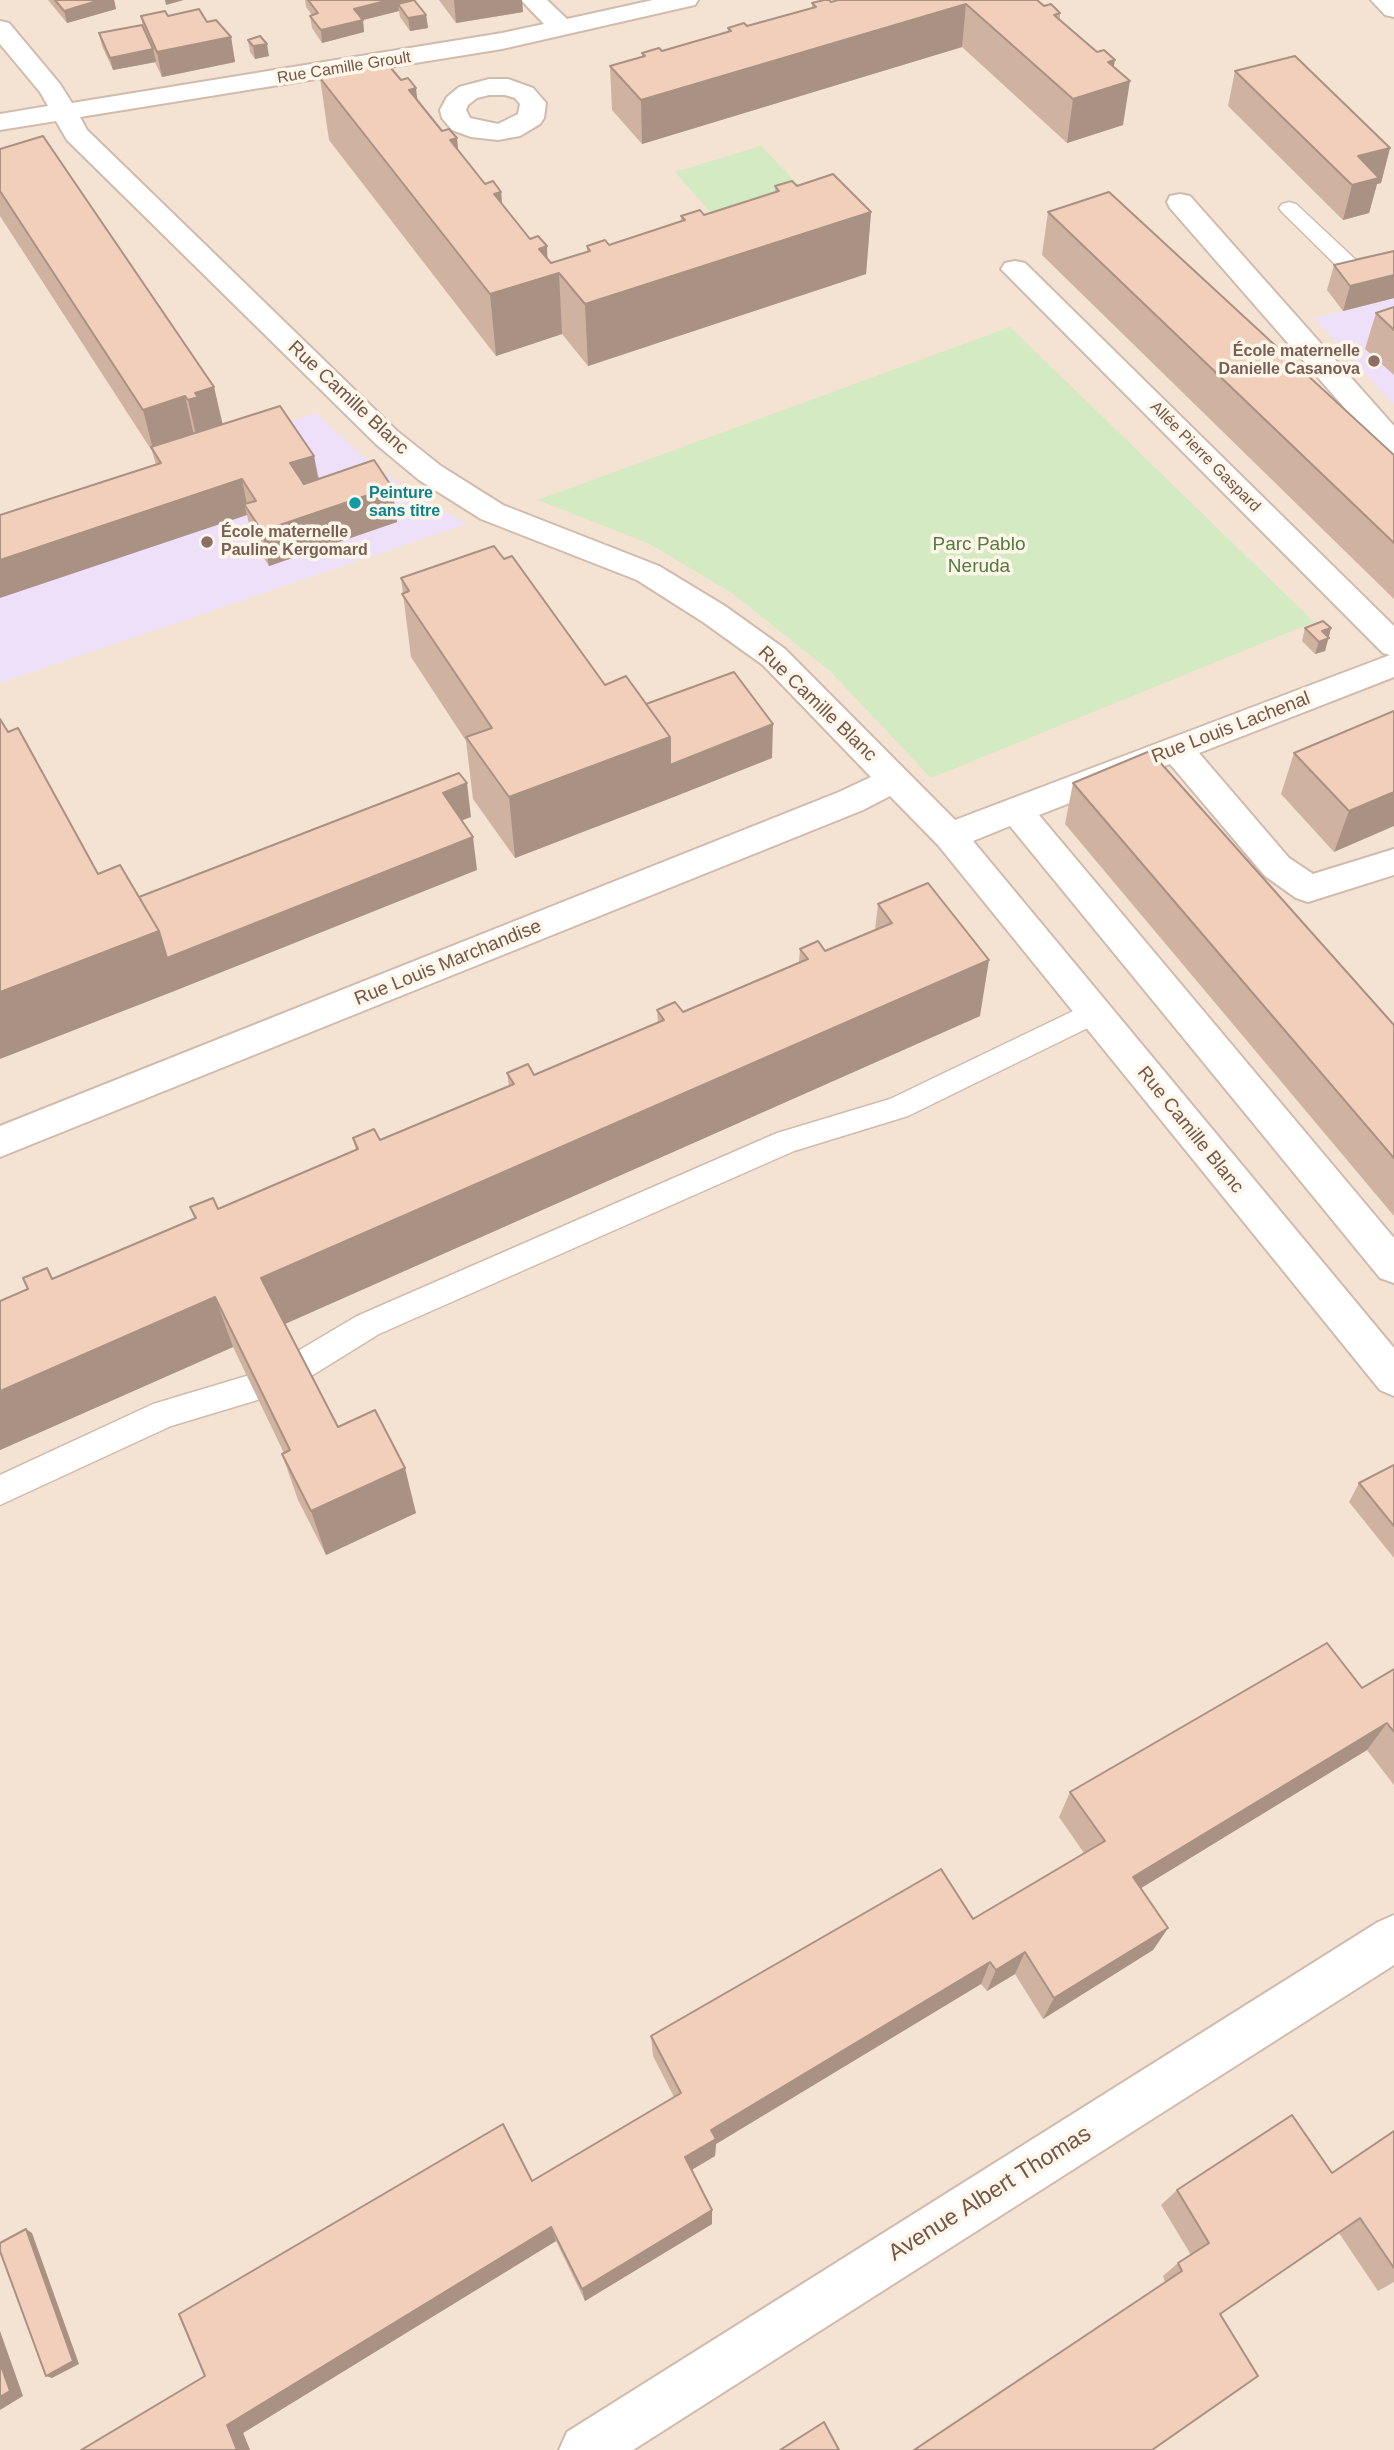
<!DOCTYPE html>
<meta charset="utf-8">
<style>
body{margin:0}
canvas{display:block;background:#fcf2e3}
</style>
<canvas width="1394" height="2450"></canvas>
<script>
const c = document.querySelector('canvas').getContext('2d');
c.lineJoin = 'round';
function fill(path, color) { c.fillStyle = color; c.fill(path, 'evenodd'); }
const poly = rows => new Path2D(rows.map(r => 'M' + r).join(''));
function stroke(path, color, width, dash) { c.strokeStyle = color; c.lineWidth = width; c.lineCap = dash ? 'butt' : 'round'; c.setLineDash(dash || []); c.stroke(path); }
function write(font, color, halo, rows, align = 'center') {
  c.font = font + ' Arial,sans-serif'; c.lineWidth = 7; c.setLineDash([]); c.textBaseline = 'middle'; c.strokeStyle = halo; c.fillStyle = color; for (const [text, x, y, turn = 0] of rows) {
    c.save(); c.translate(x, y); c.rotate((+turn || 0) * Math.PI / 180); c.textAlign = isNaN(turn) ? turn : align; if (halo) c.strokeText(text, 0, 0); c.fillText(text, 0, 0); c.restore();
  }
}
const residential = poly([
 [0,0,1394,0,1394,2450,0,2450]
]);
const education = poly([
 [1394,298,1394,405,1314,318],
 [316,413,363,456,400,484,466,524,0,683,0,517]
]);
const green = poly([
 [761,146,809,196,721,224,675,172],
 [1010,327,1314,622,931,778,830,671,732,593,650,544,538,500]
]);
const lane = poly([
 [1289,202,1296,204,1356,260,1394,252,1394,264,1352,274,1344,273,1282,212,1279,208,1282,204,1289,202],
 [1094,1001,1104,1004,1108,1012,1104,1020,908,1116,794,1151,379,1334,308,1378,297,1382,286,1378,282,1368,286,1358,357,1316,777,1133,890,1099,1094,1001],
 [253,1374,264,1378,269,1388,264,1398,171,1426,0,1505,0,1475,153,1404,253,1374]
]);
const street = poly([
 [521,0,547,0,567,19,653,0,698,0,695,5,686,7,502,49,80,117,87,130,397,431,441,466,503,505,659,566,725,606,785,649,955,820,1390,655,1383,653,1001,269,1005,263,1015,261,1025,263,1394,626,1394,677,1199,753,1289,858,1313,874,1394,849,1394,875,1308,902,1296,898,1265,876,1170,764,1039,815,1394,1238,1394,1283,1380,1278,1010,826,973,841,1394,1348,1394,1396,1380,1390,938,845,890,796,863,810,0,1157,0,1126,839,792,871,777,763,665,703,622,637,580,481,519,419,480,377,445,67,140,56,121,0,130,0,114,48,106,40,92,0,44,0,21,9,23,60,84,72,103,502,33,544,24,521,0],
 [1371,0,1394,0,1394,17,1385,15,1371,0],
 [489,79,508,79,533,88,546,103,544,118,540,124,520,136,498,140,471,137,452,130,442,118,440,110,447,97,459,87,489,79],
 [489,95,505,95,515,98,520,104,518,114,498,124,470,118,466,110,468,105,477,98,489,95],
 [1180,194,1190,196,1394,426,1394,455,1383,452,1170,208,1167,202,1170,196,1180,194],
 [1394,1915,1394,1965,633,2450,559,2450,567,2432,1378,1922,1394,1915]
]);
const wall = poly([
 [48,0,114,0,116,9,67,23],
 [305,0,410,0,426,15,428,28,410,31,400,17,399,11,363,20,364,32,322,43,312,28,310,16,312,15,306,7],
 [439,0,522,0,523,12,456,23],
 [838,0,1044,6,1060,13,1060,20,1114,67,1123,125,1067,143,962,47,642,144,612,110,610,66,642,57,642,53,662,51,728,32,728,28,747,26,812,8,812,3,831,2],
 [141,16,168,16,207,22,231,37,235,62,162,77,155,62,113,70,102,46,99,33,143,27],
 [248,40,269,56,255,59,250,52],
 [1235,71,1390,148,1381,183,1377,184,1369,213,1343,220,1228,106],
 [320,78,417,100,485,184,501,192,502,204,530,239,547,246,547,259,551,263,587,252,587,246,609,245,681,222,681,216,704,215,775,192,775,186,797,186,871,212,866,274,588,366,562,334,496,356,329,140],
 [0,149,214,387,222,424,314,456,319,479,392,487,397,522,269,566,252,539,247,515,156,465,152,451,0,216],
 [1048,212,1394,455,1394,599,1042,255],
 [1394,251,1394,298,1343,311,1327,290,1334,265],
 [1394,307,1394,375,1365,349,1376,313],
 [504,559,605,685,772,758,671,798,515,858,473,799,466,741,411,657,401,578],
 [1305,628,1331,628,1325,651,1315,654,1302,641],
 [1394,711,1334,852,1281,794,1294,753],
 [1073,783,1394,1025,1394,1216,1065,824],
 [878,904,980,1016,284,1324,338,1427,416,1513,326,1555,298,1500,282,1454,284,1453,233,1347,0,1450,0,1301,194,1218,190,1207,218,1209,356,1151,353,1138,380,1140,509,1086,507,1073,534,1075,658,1023,657,1010,683,1012,799,962,800,949,825,951,875,930],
 [1394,1465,1394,1558,1349,1502,1359,1483],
 [1394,1669,1394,1785,1367,1750,1141,1888,1168,1928,1153,1950,1043,2019,1015,1974,987,1991,981,1984,716,2144,715,2156,692,2170,712,2210,712,2224,585,2301,556,2241,243,2433,250,2450,81,2450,674,2097,653,2056,651,2036,973,1919,1084,1853,1059,1817,1070,1792,1362,1688],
 [1394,2131,1394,2282,1378,2291,1339,2233,1220,2314,1165,2282,1163,2276,1178,2263,1191,2255,1161,2205,1177,2190,1332,2173]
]);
const shadedWall = poly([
 [100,0,114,0,116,9,67,23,64,11],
 [165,0,184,0,166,5],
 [389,0,410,0,411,7,398,4,399,11,363,20,364,32,322,43,321,30,354,9],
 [454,0,522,0,523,12,456,23],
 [966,4,962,47,642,144,641,100],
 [426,15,428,28,410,31,408,18],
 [231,37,235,62,162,77,157,52],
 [267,44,269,56,255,59,253,46],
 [153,49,156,62,113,70,110,58],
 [1115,60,1110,87,1130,81,1123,125,1067,143,1073,99,1108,62],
 [416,88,423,149,409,90],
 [457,138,463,200,450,140],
 [1390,148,1381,183,1377,184,1369,213,1343,220,1352,185,1358,156],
 [501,192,506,253,494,194],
 [871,212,866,274,588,366,585,304],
 [547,246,548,276,559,273,562,334,496,356,490,294,539,249],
 [1394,275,1394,298,1343,311,1350,286],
 [214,387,224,430,198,444,188,400,195,393],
 [185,396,195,440,153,449,143,410],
 [314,456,320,490,301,497,290,463],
 [242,479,248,510,244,504,247,515,0,598,0,560],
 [392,487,397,522,269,566,262,531],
 [1331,628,1325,651,1315,654,1322,631],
 [773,724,772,758,671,798,515,858,509,797,670,737],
 [467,783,471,817,447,826,443,793],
 [1394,792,1394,826,1334,852,1349,811],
 [473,837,477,870,177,990,0,1059,0,992,159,931],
 [989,960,980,1016,276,1328,261,1278],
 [215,1297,233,1347,0,1450,0,1391],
 [405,1468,416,1513,326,1555,311,1511],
 [1387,1723,1367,1750,1120,1901,1133,1877],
 [1168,1928,1153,1950,1043,2019,1054,1998],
 [1025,1952,1015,1974,987,1991,996,1970],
 [990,1962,981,1984,716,2144,715,2156,686,2173,685,2157,711,2130],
 [712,2210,712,2224,585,2301,582,2289],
 [551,2227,556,2241,243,2433,250,2450,237,2450,227,2425],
 [26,2229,32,2233,79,2364,52,2378,46,2376],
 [0,2331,23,2396,0,2410]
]);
const building = poly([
 [55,0,100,0,64,11,55,0],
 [308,0,389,0,354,9,363,20,321,30,310,16,318,13,308,0],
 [414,0,426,15,408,18,398,4,414,0],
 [824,0,829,0,831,2,838,0,1037,0,1044,6,1051,4,1060,13,1054,15,1097,52,1104,50,1115,60,1108,62,1130,81,1073,99,966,4,641,100,610,66,645,56,642,53,659,48,662,51,731,31,728,28,744,23,747,26,816,7,812,3,824,0],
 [199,9,207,22,216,20,231,37,157,52,141,16,165,11,168,16,199,9],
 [142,25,153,49,110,58,99,33,142,25],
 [260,36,267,44,253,46,248,40,260,36],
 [1295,56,1390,148,1358,156,1379,178,1352,185,1235,71,1295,56],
 [384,60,401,80,408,78,416,88,409,90,442,131,449,129,457,138,450,140,485,184,493,181,501,192,494,194,530,239,538,236,547,246,539,249,551,263,590,251,587,246,605,240,609,245,685,220,681,216,700,210,704,215,779,191,775,186,792,181,797,186,833,174,871,212,585,304,559,273,490,294,320,78,384,60],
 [43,136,214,387,195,393,198,397,188,400,185,396,143,410,0,191,0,149,43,136],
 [1109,192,1394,455,1394,543,1048,212,1109,192],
 [1394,251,1394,275,1350,286,1334,265,1394,251],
 [1394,307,1394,330,1376,313,1394,307],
 [280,406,314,456,290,463,304,484,374,460,392,487,262,531,244,504,256,501,242,479,0,560,0,515,161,463,151,447,280,406],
 [318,478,319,479,304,484,303,483,318,478],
 [494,546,504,559,512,556,605,685,626,676,670,737,509,797,466,737,492,728,402,594,409,591,401,578,494,546],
 [1323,621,1331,628,1322,631,1329,638,1319,642,1305,628,1323,621],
 [734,672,773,724,670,765,670,737,646,704,734,672],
 [1394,711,1394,792,1349,811,1294,753,1394,711],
 [0,719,8,732,18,728,98,874,120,865,159,931,0,992,0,719],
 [1150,751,1394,1025,1394,1158,1073,783,1150,751],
 [459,773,467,783,443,793,473,837,167,958,159,931,139,897,459,773],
 [928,883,989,960,261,1278,338,1427,375,1410,405,1468,311,1511,282,1454,290,1450,215,1297,0,1391,0,1301,28,1289,23,1278,47,1268,52,1279,196,1218,190,1207,213,1198,218,1209,358,1149,353,1138,374,1129,380,1140,514,1084,507,1073,528,1064,534,1075,664,1020,657,1010,675,1002,683,1012,808,959,800,949,818,941,825,951,892,923,878,904,928,883],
 [1394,1465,1394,1526,1359,1483,1394,1465],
 [1327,1643,1362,1688,1394,1669,1394,1732,1387,1723,1133,1877,1168,1928,1054,1998,1025,1952,996,1970,990,1962,711,2130,716,2139,685,2157,712,2210,582,2289,551,2227,227,2425,237,2450,81,2450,205,2376,179,2314,503,2124,532,2181,681,2093,651,2036,941,1869,973,1919,1105,1841,1070,1792,1327,1643],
 [1292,2115,1332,2173,1394,2131,1394,2268,1360,2218,1220,2314,1258,2376,1152,2450,914,2450,1182,2271,1178,2263,1209,2243,1177,2190,1292,2115],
 [26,2229,73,2361,46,2376,0,2251,0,2243,26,2229],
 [0,2363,10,2391,0,2397,0,2363],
 [824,2422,839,2450,780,2450,824,2422]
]);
const markers = [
 [1374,361,7,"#8d6e63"],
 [355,503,7,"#0f9aa8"],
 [207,542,7,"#8d6e63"]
];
const farStreetnames = [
 ["Rue Camille Groult",344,68,-9],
 ["Allée Pierre Gaspard",1205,457,45]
];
const farEducationnames = [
 ["École maternelle",1360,352],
 ["Danielle Casanova",1360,370],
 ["École maternelle",221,533,"left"],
 ["Pauline Kergomard",221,551,"left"]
];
const farCulturenames = [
 ["Peinture",369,494],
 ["sans titre",369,512]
];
const streetNames = [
 ["Rue Camille Blanc",348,398,43],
 ["Rue Camille Blanc",817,704,44],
 ["Rue Louis Lachenal",1231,728,-21],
 ["Rue Louis Marchandise",448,963,-22],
 ["Rue Camille Blanc",1190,1130,51]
];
const parkNames = [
 ["Parc Pablo",979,545],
 ["Neruda",979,567]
];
const nearStreetnames = [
 ["Avenue Albert Thomas",990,2194,-32]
];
fill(residential, '#f4e3d2');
fill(education, '#efe0f9');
fill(green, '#d3eac2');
stroke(lane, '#d0bbad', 3);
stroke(street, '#d0bbad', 4);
fill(lane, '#fff');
fill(street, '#fff');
fill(wall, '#d0b2a1');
fill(shadedWall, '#a99183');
fill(building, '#f2cfbb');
stroke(building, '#a99183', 2);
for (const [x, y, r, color] of markers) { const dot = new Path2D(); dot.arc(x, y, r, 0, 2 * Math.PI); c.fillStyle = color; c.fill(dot); stroke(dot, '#fff6ea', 2.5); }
write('16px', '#755749', '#fff6ea', farStreetnames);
write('bold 16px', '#785e54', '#fff6ea', farEducationnames, 'right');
write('bold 16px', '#0d838f', '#fff6ea', farCulturenames, 'left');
write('19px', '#755749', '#fff6ea', streetNames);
write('19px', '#547b41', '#fff6ea', parkNames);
write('23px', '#755749', '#fff6ea', nearStreetnames);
</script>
